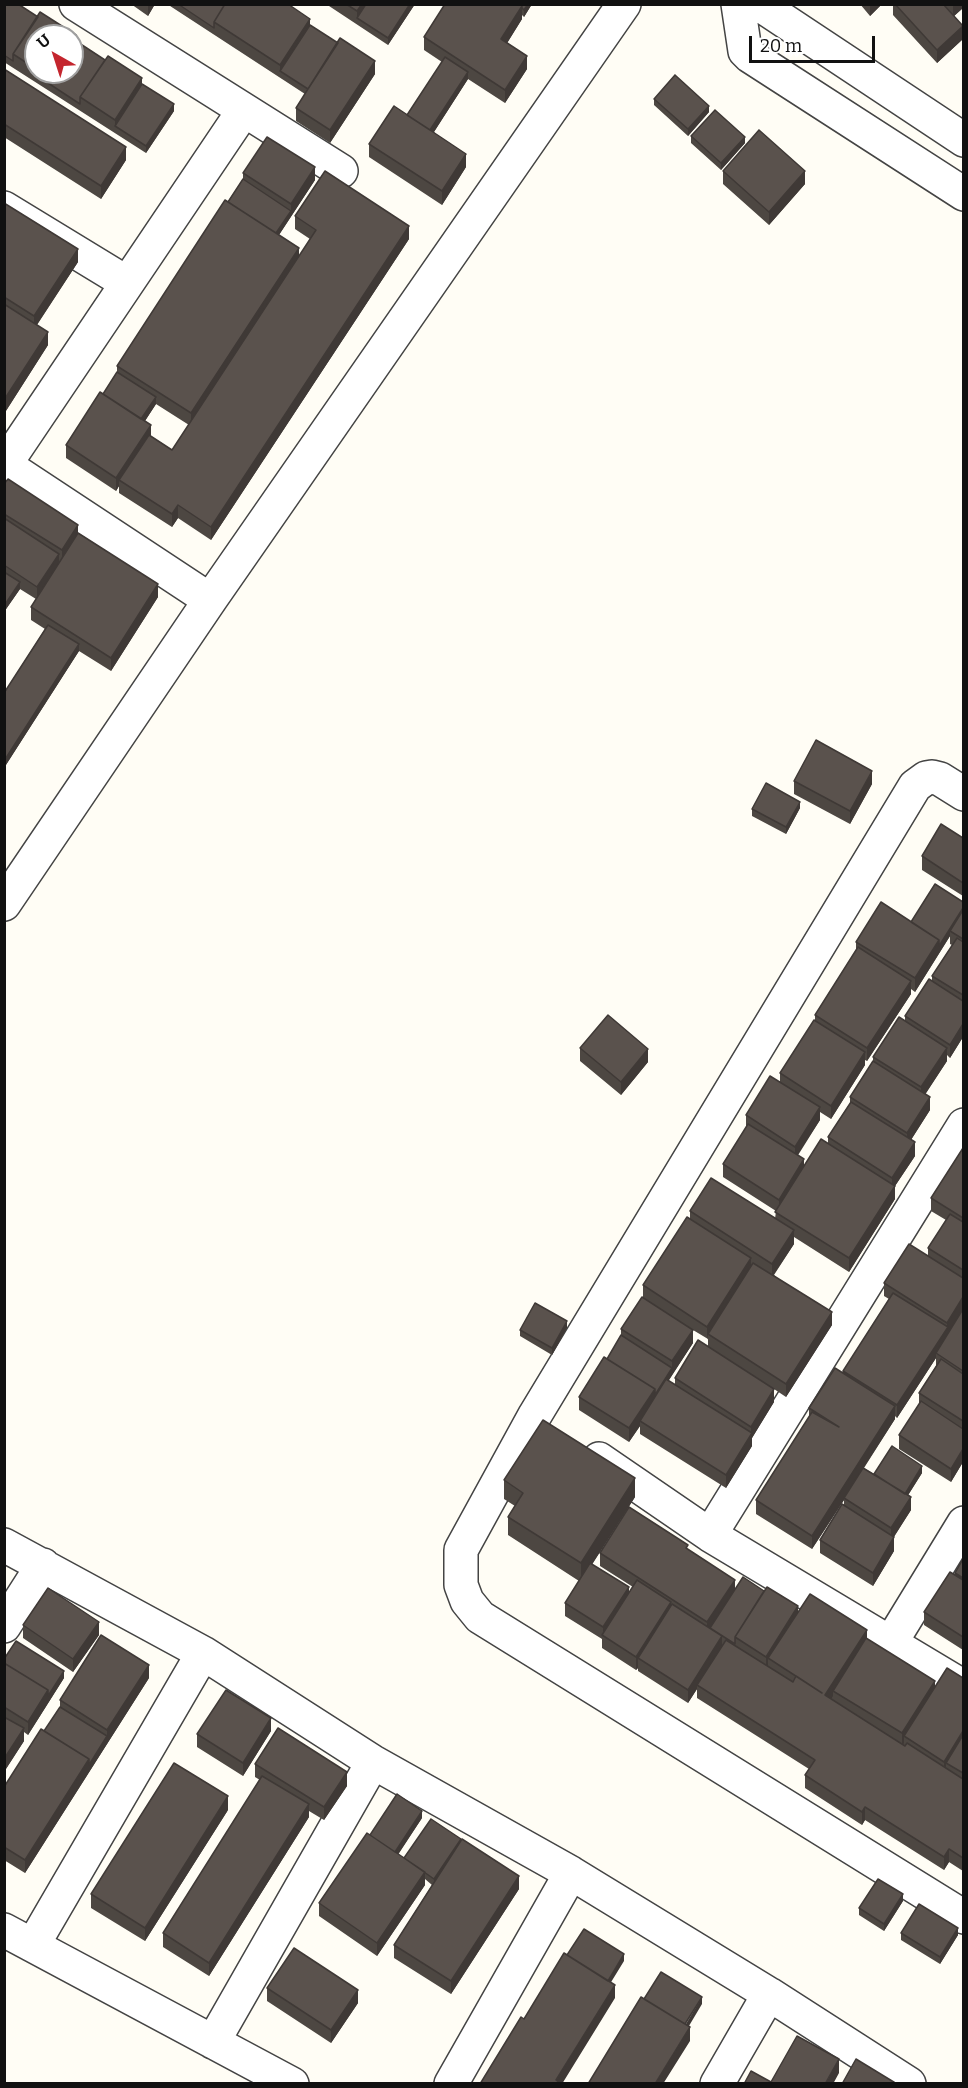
<!DOCTYPE html>
<style>
body{margin:0}
#map{position:relative;width:968px;height:2088px;overflow:hidden;background:#fffdf5;font-family:Bitter,serif}
canvas{display:block}
.frame{position:absolute;inset:0;border:6px solid #111;pointer-events:none}
.north{position:absolute;left:24px;top:24px;width:60px;height:60px;box-sizing:border-box;background:#fff;border:2px solid #a0a0a0;border-radius:50%;rotate:321deg;font-size:16px;font-weight:700;line-height:24px;text-align:center;color:#111}
.north::after{content:'';display:block;margin:auto;width:21px;height:27px;background:#c4262e;clip-path:polygon(50% 0,100% 100%,50% 72%,0 100%)}
.scale{position:absolute;left:749px;top:36px;width:126px;height:27px;box-sizing:border-box;border:3px solid #111;border-top:0;padding-left:8px;font-size:18px;line-height:21px;white-space:nowrap;color:#111;-webkit-text-stroke:4px #fff;paint-order:stroke}
</style>
<div id="map">
<canvas width="968" height="2088"></canvas>
<div class="frame"></div>
<div class="north">U</div>
<div class="scale">20 m</div>
</div>
<script>
const c = document.querySelector('canvas').getContext('2d');
c.lineJoin = 'round';
const poly = rows => new Path2D(rows.map(r => 'M' + r).join(''));
function stroke(path, color, width, dash) { c.strokeStyle = color; c.lineWidth = width; c.lineCap = dash ? 'butt' : 'round'; c.setLineDash(dash || []); c.stroke(path); }
function fill(path, color) { c.fillStyle = color; c.fill(path, 'evenodd'); }
const minor = poly([
 [76,4,341,171],
 [738,4,745,51,750,56,964,194],
 [759,4,964,140],
 [4,208,127,283],
 [4,464,210,600],
 [4,466,244,110],
 [964,794,940,779,932,777,926,778,915,786,535,1415,461,1550,461,1585,467,1601,480,1617,964,1917],
 [4,904,210,600,624,4],
 [599,1459,710,1535,964,1687],
 [710,1535,964,1125],
 [4,1545,203,1653,373,1762,571,1873,769,1994,909,2084],
 [4,1626,43,1565],
 [890,1644,964,1523],
 [4,1930,292,2084],
 [33,1945,203,1653],
 [213,2042,373,1762],
 [451,2084,571,1873],
 [717,2084,769,1994]
]);
const wall = poly([
 [4,4,76,41,142,84,174,111,146,153,4,62],
 [36,36,72,72,36,72],
 [131,4,155,4,148,16],
 [167,4,288,4,310,25,375,74,330,143,296,121,296,108,305,94],
 [326,4,415,4,388,45],
 [445,4,532,4,524,17,522,15,522,19,507,43,527,69,505,103,468,79,434,132,466,167,442,205,369,157,369,144,407,115,442,62,424,50,424,37],
 [860,4,882,4,870,16],
 [893,4,963,4,963,8,954,16,963,39,937,63,893,15],
 [4,69,126,160,101,199,4,137],
 [654,99,709,112,688,136,654,105],
 [691,136,745,143,721,170,691,143],
 [723,171,805,184,769,225,723,184],
 [243,173,315,180,279,235,299,257,310,239,295,229,295,216,409,239,211,540,178,518,172,527,119,493,119,486,116,491,66,458,66,445,103,394,117,372,117,366,243,179],
 [156,404,189,425,172,450,151,436,145,421],
 [4,203,78,262,37,325,48,345,4,414],
 [4,484,78,533,158,597,111,671,79,651,4,768,4,693,45,629,31,620,31,607,36,599,20,589,4,612],
 [794,781,872,784,850,824,794,794],
 [800,808,786,834,752,816,752,809],
 [963,838,963,896,922,870,922,856],
 [963,902,963,1037,950,1058,947,1055,947,1061,925,1094,930,1110,911,1140,915,1156,895,1186,895,1199,849,1272,794,1237,794,1244,774,1275,832,1325,786,1397,774,1389,774,1402,752,1438,752,1446,726,1488,640,1434,640,1426,629,1442,579,1410,579,1397,607,1359,621,1335,621,1329,643,1298,643,1285,690,1219,690,1211,775,1219,776,1211,723,1177,723,1164,746,1128,746,1115,780,1081,780,1073,815,1021,815,1015,856,950,856,942],
 [950,936,950,944,952,945,932,976,932,981,905,1016,905,1021,873,1057,873,1061,850,1097,850,1103,828,1137,828,1144,804,1166,797,1155,820,1120,820,1112,831,1119,865,1065,865,1060,867,1061,911,994,911,989,915,992],
 [693,1330,708,1339,708,1347,675,1378,675,1384,668,1381,693,1343],
 [580,1048,648,1062,621,1095,580,1061],
 [963,1148,963,1462,951,1482,899,1449,899,1435,919,1405,919,1393,936,1366,936,1358,897,1418,895,1416,895,1419,864,1468,874,1474,922,1473,908,1495,911,1510,894,1537,894,1551,873,1586,820,1553,820,1540,844,1505,844,1500,812,1549,756,1514,756,1500,809,1418,809,1408,843,1373,843,1371,889,1299,884,1296,884,1283,928,1256,928,1248,946,1220,931,1211,931,1198],
 [567,1328,552,1355,520,1336,520,1330],
 [504,1480,635,1497,592,1564,629,1593,633,1587,600,1566,600,1553,688,1550,735,1590,798,1612,867,1639,935,1688,963,1678,963,1871,949,1862,944,1870,865,1820,862,1825,805,1788,805,1775,809,1769,697,1698,697,1689,688,1703,638,1671,638,1668,636,1670,602,1648,602,1639,565,1616,565,1603,579,1581,508,1535,508,1517,515,1506,504,1499],
 [963,1536,963,1552,962,1551,962,1538],
 [963,1559,963,1650,924,1625,924,1612,955,1575,955,1573],
 [23,1625,99,1635,73,1672,23,1638],
 [4,1659,64,1678,28,1735,24,1732,24,1741,4,1772],
 [149,1678,25,1873,4,1860,4,1787,44,1731,60,1707,60,1700],
 [271,1731,243,1776,197,1747,197,1734],
 [255,1764,347,1786,324,1820,309,1811,309,1817,209,1976,163,1947,163,1933,260,1780,255,1777],
 [228,1810,145,1941,91,1908,91,1894],
 [422,1818,398,1854,404,1858,461,1841,519,1889,451,1994,394,1958,394,1945,432,1885,425,1879,425,1885,377,1956,319,1916,319,1903,370,1835],
 [903,1901,884,1931,859,1915,859,1908],
 [901,1933,958,1935,940,1964,901,1940],
 [267,1988,358,2003,331,2043,267,2001]
]);
const shadedWall = poly([
 [148,4,155,4,148,16],
 [362,4,370,4,357,18,357,24,357,11],
 [410,4,415,4,388,45,388,38],
 [528,4,532,4,524,17,524,10],
 [870,4,882,4,870,16],
 [953,4,963,4,963,8,953,17],
 [522,6,522,19,501,53,501,39],
 [310,19,310,32,280,71,280,65],
 [963,26,963,39,937,63,937,50],
 [76,35,76,48,72,54,72,41],
 [527,56,527,69,505,103,505,90],
 [375,61,375,74,330,143,330,130],
 [51,72,60,72,48,83,48,77],
 [468,72,468,79,430,138,430,131],
 [142,78,142,91,115,126,115,120],
 [174,104,174,111,146,153,146,146],
 [709,106,709,112,688,136,688,129],
 [745,137,745,143,721,170,721,163],
 [126,147,126,160,101,199,101,186],
 [466,154,466,167,442,205,442,191],
 [315,167,315,180,273,244,273,238,291,211,291,204],
 [805,171,805,184,769,225,769,212],
 [409,226,409,239,211,540,211,527],
 [299,248,299,261,191,426,191,413],
 [78,249,78,262,34,329,34,316],
 [48,332,48,345,4,414,4,400],
 [156,397,156,404,139,430,139,423],
 [151,425,151,438,119,480,119,486,116,491,116,478],
 [178,505,178,518,172,527,172,514],
 [78,525,78,538,62,563,62,550],
 [59,554,59,568,37,600,37,587],
 [20,582,20,589,4,612,4,606],
 [158,584,158,597,111,671,111,658],
 [79,644,79,651,4,768,4,761],
 [872,771,872,784,850,824,850,811],
 [800,802,800,808,786,834,786,827],
 [963,908,963,915,950,931,950,936,915,992,915,978,939,940],
 [911,981,911,994,867,1061,867,1048],
 [963,1024,963,1037,950,1058,950,1045],
 [947,1048,947,1061,921,1101,921,1087],
 [648,1049,648,1062,621,1095,621,1082],
 [865,1052,865,1065,831,1119,831,1106],
 [930,1097,930,1110,907,1146,907,1133],
 [820,1107,820,1120,795,1160,795,1147],
 [915,1142,915,1156,895,1186,895,1199,849,1272,849,1258,892,1191,892,1178],
 [804,1159,804,1173,779,1213,779,1200],
 [794,1230,794,1244,772,1277,772,1264],
 [751,1258,751,1271,708,1334,707,1340,707,1327],
 [963,1297,963,1310,936,1353,936,1358,897,1418,897,1405,947,1328,947,1323],
 [832,1312,832,1325,786,1397,786,1384],
 [567,1321,567,1328,552,1355,552,1348],
 [693,1330,693,1343,642,1422,640,1421,640,1426,629,1442,629,1428,655,1389,672,1368,672,1361],
 [774,1389,774,1402,752,1438,752,1446,726,1488,726,1475,751,1435,751,1427],
 [895,1406,895,1419,844,1498,844,1500,812,1549,812,1536],
 [963,1449,963,1462,951,1482,951,1469],
 [922,1466,922,1473,902,1505,902,1498],
 [635,1478,635,1497,581,1582,581,1563],
 [911,1497,911,1510,891,1541,891,1528],
 [894,1537,894,1551,873,1586,873,1573],
 [735,1580,735,1593,707,1635,707,1622],
 [629,1587,629,1600,603,1636,603,1627],
 [671,1602,671,1615,638,1658,638,1668,636,1670,636,1657],
 [798,1606,798,1619,768,1658,768,1667,766,1671,766,1657],
 [99,1622,99,1635,73,1672,73,1659],
 [867,1630,867,1644,833,1691,833,1696,825,1708,825,1695],
 [722,1636,722,1649,697,1685,697,1689,688,1703,688,1690],
 [149,1665,149,1678,25,1873,25,1860,89,1759,107,1736,107,1730],
 [64,1671,64,1678,28,1735,28,1722,48,1690],
 [935,1681,935,1694,904,1736,904,1743,902,1746,902,1733],
 [271,1718,271,1731,243,1776,243,1763],
 [24,1728,24,1741,4,1772,4,1759],
 [963,1731,963,1745,946,1763,946,1772,944,1775,944,1762],
 [347,1772,347,1786,324,1820,324,1807],
 [228,1796,228,1810,145,1941,145,1928],
 [309,1804,309,1817,209,1976,209,1963],
 [865,1807,865,1820,862,1825,862,1812],
 [422,1811,422,1818,392,1864,392,1857],
 [461,1839,461,1846,434,1886,434,1879],
 [949,1849,949,1862,944,1870,944,1857],
 [425,1872,425,1885,377,1956,377,1943],
 [519,1876,519,1889,451,1994,451,1981],
 [903,1894,903,1901,884,1931,884,1924],
 [958,1928,958,1935,940,1964,940,1957],
 [624,1954,624,1961,605,1992,605,1985],
 [615,1985,615,1998,562,2084,556,2084,556,2080],
 [358,1990,358,2003,331,2043,331,2030],
 [702,1997,702,2004,683,2036,683,2029],
 [690,2027,690,2041,663,2084,655,2084],
 [839,2059,839,2073,833,2084,825,2084]
]);
const building = poly([
 [4,4,18,4,38,17,13,54,13,61,4,55,4,4],
 [178,4,225,4,214,22,214,28,178,4],
 [225,4,288,4,310,19,280,65,214,22,225,4],
 [346,4,362,4,357,11,346,4],
 [366,4,410,4,388,38,357,18,366,4],
 [445,4,519,4,522,6,501,39,527,56,505,90,424,37,445,4],
 [519,4,528,4,524,10,522,8,522,6,519,4],
 [895,4,943,4,963,26,937,50,895,4],
 [40,12,76,35,72,41,72,36,36,36,36,69,13,54,40,12],
 [310,25,338,43,308,89,280,71,310,25],
 [340,38,375,61,330,130,296,108,340,38],
 [76,41,105,60,80,97,80,104,48,83,56,72,72,72,72,47,76,41],
 [108,56,142,78,115,120,80,97,108,56],
 [445,57,468,72,430,130,407,115,445,57],
 [4,69,126,147,101,186,4,124,4,69],
 [41,72,51,72,48,77,41,72],
 [675,75,709,106,688,129,654,99,675,75],
 [142,84,174,104,146,146,115,126,142,84],
 [394,106,466,154,442,191,369,144,394,106],
 [715,110,745,137,721,163,691,136,715,110],
 [759,130,805,171,769,212,723,171,759,130],
 [267,137,315,167,291,204,243,173,267,137],
 [325,171,409,226,211,527,178,505,172,514,119,480,149,435,172,450,316,230,295,216,325,171],
 [243,179,291,211,276,233,228,202,243,179],
 [225,200,299,248,191,413,117,366,225,200],
 [4,203,78,249,34,316,4,297,4,203],
 [4,304,48,332,4,400,4,304],
 [117,372,156,397,141,419,103,394,117,372],
 [100,392,151,425,116,478,66,445,100,392],
 [8,479,78,525,62,550,4,514,4,484,8,479],
 [4,518,59,554,37,587,4,565,4,518],
 [78,533,158,584,111,658,31,607,78,533],
 [4,572,20,582,4,606,4,572],
 [48,625,79,644,4,761,4,693,48,625],
 [816,740,872,771,850,811,794,781,816,740],
 [766,783,800,802,786,827,752,809,766,783],
 [941,824,963,838,963,883,922,856,941,824],
 [935,884,963,902,963,908,939,946,939,940,911,922,935,884],
 [881,902,939,940,915,978,856,942,881,902],
 [963,910,963,939,950,931,963,910],
 [957,938,963,942,963,995,932,976,957,938],
 [858,947,911,981,867,1048,815,1015,858,947],
 [929,979,963,1001,963,1024,950,1045,905,1016,929,979],
 [608,1015,648,1049,621,1082,580,1048,608,1015],
 [899,1017,947,1048,921,1087,873,1057,899,1017],
 [814,1020,865,1052,831,1106,780,1073,814,1020],
 [873,1061,930,1097,907,1133,850,1097,873,1061],
 [770,1076,820,1107,795,1147,746,1115,770,1076],
 [851,1102,915,1142,892,1178,828,1137,851,1102],
 [748,1124,804,1159,779,1200,723,1164,748,1124],
 [821,1139,895,1186,849,1258,775,1212,821,1139],
 [963,1148,963,1218,931,1198,963,1148],
 [711,1178,794,1230,772,1264,690,1211,711,1178],
 [950,1214,963,1222,963,1270,928,1248,950,1214],
 [687,1217,751,1258,707,1327,643,1285,687,1217],
 [909,1244,963,1278,963,1297,947,1323,884,1283,909,1244],
 [753,1263,832,1312,786,1384,708,1334,753,1263],
 [893,1293,948,1327,897,1405,843,1371,893,1293],
 [642,1297,693,1330,672,1361,621,1329,642,1297],
 [535,1303,567,1321,552,1348,520,1330,535,1303],
 [963,1309,963,1371,936,1353,963,1309],
 [621,1335,672,1368,655,1395,655,1389,607,1359,621,1335],
 [698,1340,774,1389,751,1427,675,1378,698,1340],
 [604,1357,655,1389,629,1428,579,1397,604,1357],
 [941,1359,963,1374,963,1421,919,1393,941,1359],
 [835,1368,895,1406,812,1536,756,1500,812,1412,839,1427,809,1408,835,1368],
 [666,1379,752,1433,726,1475,640,1421,666,1379],
 [921,1401,963,1429,963,1449,951,1469,899,1435,921,1401],
 [543,1420,635,1478,581,1563,508,1517,523,1493,504,1480,543,1420],
 [892,1446,922,1466,905,1494,874,1474,892,1446],
 [863,1468,911,1497,891,1528,844,1498,863,1468],
 [842,1504,894,1537,873,1573,820,1540,842,1504],
 [629,1507,688,1545,686,1548,735,1580,707,1622,600,1553,629,1507],
 [963,1559,963,1578,955,1573,963,1559],
 [590,1563,629,1587,603,1627,565,1603,590,1563],
 [950,1572,963,1580,963,1637,924,1612,950,1572],
 [743,1577,764,1591,735,1637,735,1644,710,1628,743,1577],
 [637,1580,671,1602,636,1657,602,1635,637,1580],
 [767,1587,798,1606,766,1657,735,1637,767,1587],
 [48,1588,99,1622,73,1659,23,1625,48,1588],
 [810,1594,867,1630,825,1695,905,1746,907,1743,963,1779,963,1858,949,1849,944,1857,865,1807,862,1812,805,1775,815,1760,697,1685,726,1640,793,1682,796,1676,822,1693,768,1658,810,1594],
 [672,1604,722,1636,688,1690,638,1658,672,1604],
 [101,1635,149,1665,107,1730,60,1700,101,1635],
 [866,1638,935,1681,902,1733,833,1691,866,1638],
 [16,1641,64,1671,48,1696,48,1690,4,1663,4,1659,16,1641],
 [4,1663,48,1690,28,1722,4,1707,4,1663],
 [947,1668,963,1678,963,1731,944,1762,904,1736,947,1668],
 [226,1690,271,1718,243,1763,197,1734,226,1690],
 [60,1707,107,1736,89,1765,89,1759,44,1731,60,1707],
 [4,1717,24,1728,4,1759,4,1717],
 [278,1728,347,1772,324,1807,255,1764,278,1728],
 [41,1729,89,1759,25,1860,4,1847,4,1787,41,1729],
 [963,1735,963,1773,946,1763,963,1735],
 [174,1763,228,1796,145,1928,91,1894,174,1763],
 [262,1776,309,1804,209,1963,163,1933,262,1776],
 [397,1794,422,1811,395,1852,370,1835,397,1794],
 [431,1819,461,1839,434,1879,404,1858,431,1819],
 [367,1833,425,1872,377,1943,319,1903,367,1833],
 [462,1839,519,1876,451,1981,394,1945,462,1839],
 [878,1879,903,1894,884,1924,859,1908,878,1879],
 [919,1904,958,1928,940,1957,901,1933,919,1904],
 [584,1929,624,1954,608,1981,567,1955,584,1929],
 [294,1948,358,1990,331,2030,267,1988,294,1948],
 [564,1953,615,1985,556,2080,561,2084,480,2084,521,2017,524,2019,564,1953],
 [661,1972,702,1997,685,2024,644,1999,661,1972],
 [641,1997,690,2027,655,2084,588,2084,641,1997],
 [797,2036,839,2059,825,2084,744,2084,751,2071,771,2082,797,2036],
 [856,2059,897,2084,842,2084,856,2059]
]);
stroke(minor, '#444', 36);
stroke(minor, '#fff', 33);
fill(wall, '#4d4742');
fill(shadedWall, '#3f3936');
fill(building, '#5a524d');
stroke(building, '#3f3936', 1.5);
</script>
